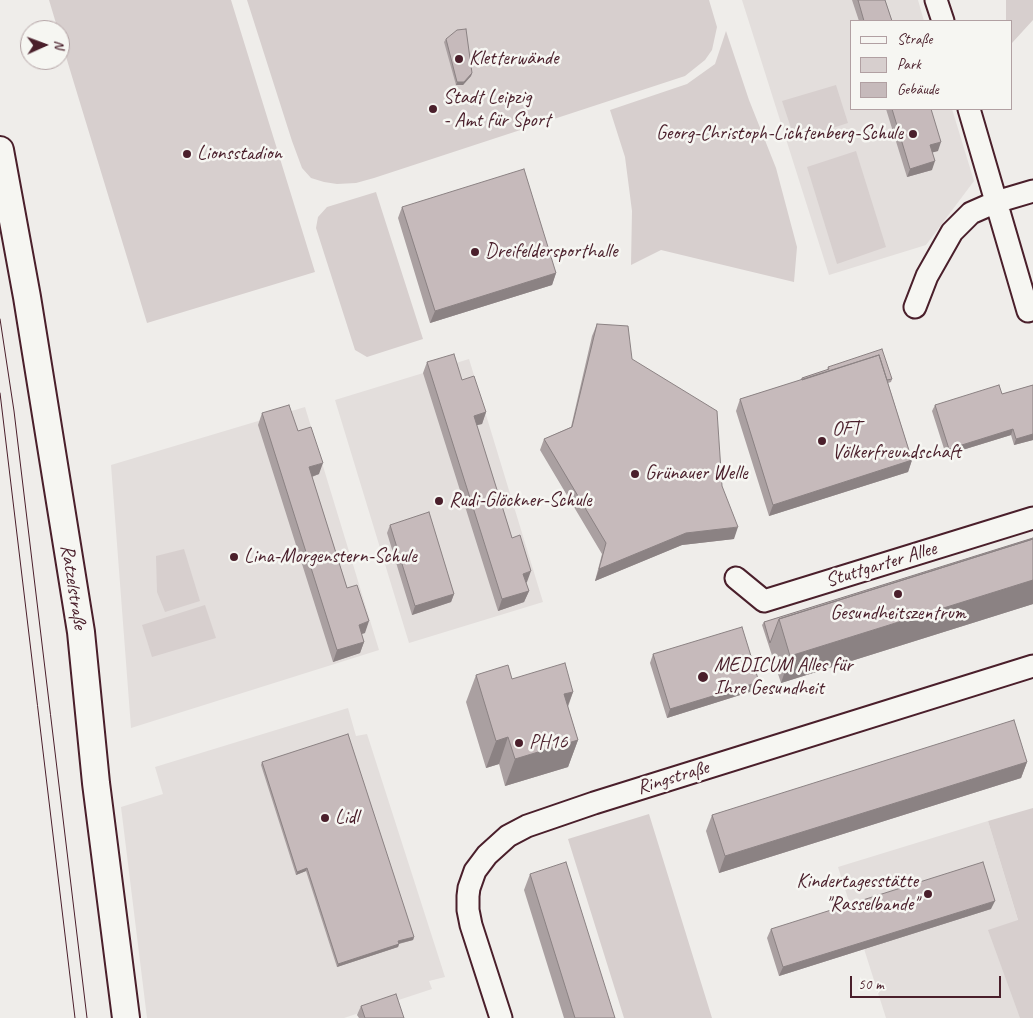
<!DOCTYPE html>
<meta charset="utf-8">
<style>
body{margin:0}
#map{position:relative;width:1033px;height:1018px;overflow:hidden;background:#efedea;font-family:Caveat,sans-serif}
canvas{display:block}
.legend{position:absolute;left:850px;top:20px;width:162px;height:90px;box-sizing:border-box;background:#f6f6f2;border:1px solid #b1a0a2;margin:0;padding:6px 9px;list-style:none;font-size:15px;color:#4a1f2b}
.legend li{display:flex;align-items:center;gap:10px;height:25px}
.legend b{width:25px;border:1px solid #b1a0a2}
.north{position:absolute;left:20px;top:20px;width:50px;height:50px;box-sizing:border-box;background:#f6f6f2;border:1px solid #b1a0a2;border-radius:50%;rotate:88deg;font-size:14px;font-weight:700;line-height:20px;text-align:center;color:#4a1f2b}
.north::after{content:'';display:block;margin:auto;width:18px;height:22px;background:#4a1f2b;clip-path:polygon(50% 0,100% 100%,50% 72%,0 100%)}
.scale{position:absolute;left:850px;top:976px;width:151px;height:22px;box-sizing:border-box;border:2px solid #4a1f2b;border-top:0;padding-left:6px;font-size:15px;line-height:18px;white-space:nowrap;color:#4a1f2b;-webkit-text-stroke:4px #f6f6f2;paint-order:stroke}
</style>
<div id="map">
<canvas width="1033" height="1018"></canvas>
<ul class="legend">
<li><b style="height:6px;background:#f6f6f2"></b>Straße</li>
<li><b style="height:14px;background:#d7cfce"></b>Park</li>
<li><b style="height:14px;background:#c6babb"></b>Gebäude</li>
</ul>
<div class="north">N</div>
<div class="scale">50 m</div>
</div>
<script>
const c = document.querySelector('canvas').getContext('2d');
c.lineJoin = 'round';
function fill(path, color) { c.fillStyle = color; c.fill(path, 'evenodd'); }
const poly = rows => new Path2D(rows.map(r => 'M' + r).join(''));
function stroke(path, color, width, dash) { c.strokeStyle = color; c.lineWidth = width; c.lineCap = dash ? 'butt' : 'round'; c.setLineDash(dash || []); c.stroke(path); }
function write(font, color, halo, rows, align = 'center') {
  c.font = font + ' Caveat,sans-serif'; c.lineWidth = 5; c.setLineDash([]); c.textBaseline = 'middle'; c.strokeStyle = halo; c.fillStyle = color; for (const [text, x, y, turn = 0] of rows) {
    c.save(); c.translate(x, y); c.rotate((+turn || 0) * Math.PI / 180); c.textAlign = isNaN(turn) ? turn : align; if (halo) c.strokeText(text, 0, 0); c.fillText(text, 0, 0); c.restore();
  }
}
const built = poly([
 [742,0,918,0,924,21,852,21,852,109,952,109,974,181,926,245,829,275],
 [469,359,543,602,409,643,335,400],
 [305,407,379,650,131,728,111,465],
 [348,708,356,736,367,734,445,977,429,981,432,989,344,1018,147,1018,121,807,163,794,155,767],
 [988,821,1033,970,1033,1018,886,1018,838,867]
]);
const green = poly([
 [49,0,231,0,315,272,147,323,60,37,60,30,58,30],
 [247,0,709,0,717,27,712,50,705,60,685,76,374,178,356,183,337,184,324,182,311,178,302,168,292,141],
 [1006,0,1033,0,1033,20,1012,43,1012,21,1006,21],
 [726,31,749,100,776,168,797,247,794,282,661,250,631,265,632,211,625,157,610,110,687,84,715,64],
 [836,85,848,123,795,140,782,101],
 [856,151,886,247,837,264,807,167],
 [376,192,423,339,367,357,355,350,316,228,318,217,327,207],
 [184,549,200,601,165,612,157,592,156,556],
 [205,605,216,638,152,657,142,625],
 [1033,808,1033,1018,1020,1018,988,930,1018,920,988,821],
 [649,814,699,976,712,1018,624,1018,568,839]
]);
const minor = poly([
 [936,0,943,21],
 [969,109,1028,311],
 [915,307,927,276,952,232,971,213,996,202,1033,191],
 [736,578,764,601,1033,518],
 [501,1018,471,925,468,910,468,896,469,888,475,871,487,855,508,836,527,826,594,803,1033,666]
]);
const major = poly([
 [0,150,27,297,81,632,96,783,126,1018]
]);
const tram = poly([
 [0,319,14,411,87,1018],
 [0,393,75,1018]
]);
const wall = poly([
 [852,0,885,0,892,21,859,21],
 [446,39,472,73,471,76,463,85,456,85,444,42],
 [886,109,931,109,938,151,932,152,932,170,907,177],
 [402,207,556,273,552,285,430,323,398,218],
 [597,324,632,359,722,486,734,539,682,545,595,581,602,554,540,450,544,439,571,427,592,336],
 [427,362,462,380,486,412,482,424,476,425,512,538,527,582,526,583,529,591,524,602,498,611,423,373],
 [828,367,892,379,891,382,888,383,912,460,908,472,769,516,736,411,740,399,801,380,802,378,827,370],
 [1033,385,1033,440,1014,445,1011,435,946,455,932,411,935,405,1002,394],
 [262,413,298,431,319,474,312,477,347,588,365,633,361,634,364,642,360,653,333,662,258,425],
 [390,525,454,594,451,602,412,615,387,533],
 [1033,538,1033,604,781,683,762,625,764,622],
 [653,654,759,682,756,690,667,718,650,663],
 [476,675,512,679,573,692,568,707,578,740,568,767,505,786,499,764,486,768,466,702],
 [262,762,414,937,413,940,399,944,398,947,337,967,306,871,296,875,261,765],
 [1027,762,1021,778,719,873,706,831,712,815],
 [530,874,615,1018,564,1018,524,890],
 [991,909,779,976,767,938,771,929],
 [361,1006,404,1018,359,1018,357,1015]
]);
const shadedWall = poly([
 [472,73,471,76,463,85,456,85,457,82],
 [941,142,938,151,927,154,930,145],
 [935,161,932,170,907,177,910,169],
 [556,273,552,285,430,323,435,311],
 [486,412,482,424,469,427,474,416],
 [1013,429,1011,435,946,455,949,449],
 [1033,434,1033,440,1014,445,1016,439],
 [912,460,908,472,769,516,773,505],
 [323,463,319,474,305,479,309,467],
 [738,527,734,539,682,545,595,581,599,569,686,533],
 [531,571,527,582,519,585,523,574],
 [1033,580,1033,604,781,683,790,656],
 [529,591,524,602,498,611,502,599],
 [454,594,451,602,412,615,415,606],
 [369,621,365,633,354,636,359,625],
 [364,642,360,653,333,662,337,650],
 [759,682,756,690,667,718,670,709],
 [573,692,563,718,564,694],
 [508,737,499,764,486,768,496,741],
 [578,740,568,767,505,786,515,759],
 [1027,762,1021,778,719,873,725,856],
 [307,868,306,871,296,875,297,872],
 [995,901,991,909,779,976,783,967],
 [414,937,413,940,397,944,398,941],
 [399,944,398,947,337,967,338,964]
]);
const building = poly([
 [858,0,885,0,892,21,864,21,858,0],
 [466,29,472,73,464,82,457,82,446,39,457,30,466,29],
 [892,109,931,109,941,142,930,145,935,161,910,169,892,109],
 [524,169,556,273,435,311,402,207,524,169],
 [597,324,628,326,632,359,717,411,722,486,738,527,686,533,599,569,606,543,544,439,572,427,597,324],
 [882,349,892,379,887,380,879,355,802,380,802,378,829,369,828,367,882,349],
 [454,354,462,380,474,376,486,412,474,416,512,538,520,535,531,571,523,574,529,591,502,599,427,362,454,354],
 [879,355,912,460,773,505,740,399,879,355],
 [999,385,1002,394,1033,385,1033,434,1016,439,1013,429,949,449,935,405,999,385],
 [289,405,298,431,311,427,323,463,309,467,347,588,357,585,369,621,359,625,364,642,337,650,262,413,289,405],
 [429,512,454,594,415,606,390,525,429,512],
 [1033,538,1033,539,779,619,770,643,764,622,1033,538],
 [1033,539,1033,580,790,656,779,619,1033,539],
 [742,627,759,682,670,709,653,654,742,627],
 [565,663,573,692,564,694,578,740,515,759,508,737,496,741,476,675,508,665,512,679,565,663],
 [1014,720,1027,762,725,856,712,815,1014,720],
 [348,734,414,937,398,941,399,944,338,964,307,868,297,872,262,762,348,734],
 [566,862,615,1018,575,1018,530,874,566,862],
 [983,862,995,901,783,967,771,929,983,862],
 [396,994,404,1018,365,1018,361,1006,396,994]
]);
const markers = [
 [459,59,5,"#4a1f2b"],
 [433,109,5,"#4a1f2b"],
 [913,134,5,"#4a1f2b"],
 [187,154,5,"#4a1f2b"],
 [475,252,5,"#4a1f2b"],
 [822,441,5,"#4a1f2b"],
 [635,474,5,"#4a1f2b"],
 [439,501,5,"#4a1f2b"],
 [234,557,5,"#4a1f2b"],
 [898,594,5,"#4a1f2b"],
 [703,677,6,"#4a1f2b"],
 [519,743,5,"#4a1f2b"],
 [325,818,5,"#4a1f2b"],
 [928,894,5,"#4a1f2b"]
];
const poiNames = [
 ["Kletterwände",469,59],
 ["Stadt Leipzig",443,98],
 ["- Amt für Sport",443,121],
 ["Georg-Christoph-Lichtenberg-Schule",903,134,"right"],
 ["Lionsstadion",197,154],
 ["Dreifeldersporthalle",485,252],
 ["OFT",832,430],
 ["Völkerfreundschaft",832,453],
 ["Grünauer Welle",645,474],
 ["Rudi-Glöckner-Schule",449,501],
 ["Lina-Morgenstern-Schule",244,557],
 ["Gesundheitszentrum",898,614,"center"],
 ["MEDICUM Alles für",714,666],
 ["Ihre Gesundheit",714,689],
 ["PH16",529,743],
 ["Lidl",335,818],
 ["Kindertagesstätte",918,882,"right"],
 ["\"Rasselbande\"",918,905,"right"]
];
const streetNames = [
 ["Stuttgarter Allee",881,565,-17],
 ["Ratzelstraße",73,587,81],
 ["Ringstraße",673,778,-17]
];
fill(built, '#e3dedc');
fill(green, '#d7cfce');
stroke(minor, '#4a1f2b', 25);
stroke(major, '#4a1f2b', 30);
stroke(minor, '#f6f6f2', 21);
stroke(major, '#f6f6f2', 26);
stroke(tram, '#4a1f2b', 1);
fill(wall, '#aaa0a1');
fill(shadedWall, '#8b8283');
fill(building, '#c6babb');
stroke(building, '#8b8283', 1);
for (const [x, y, r, color] of markers) { const dot = new Path2D(); dot.arc(x, y, r, 0, 2 * Math.PI); c.fillStyle = color; c.fill(dot); stroke(dot, '#f6f6f2', 2); }
write('20px', '#4a1f2b', '#f6f6f2', poiNames, 'left');
write('20px', '#4a1f2b', '#f6f6f2', streetNames);
</script>
